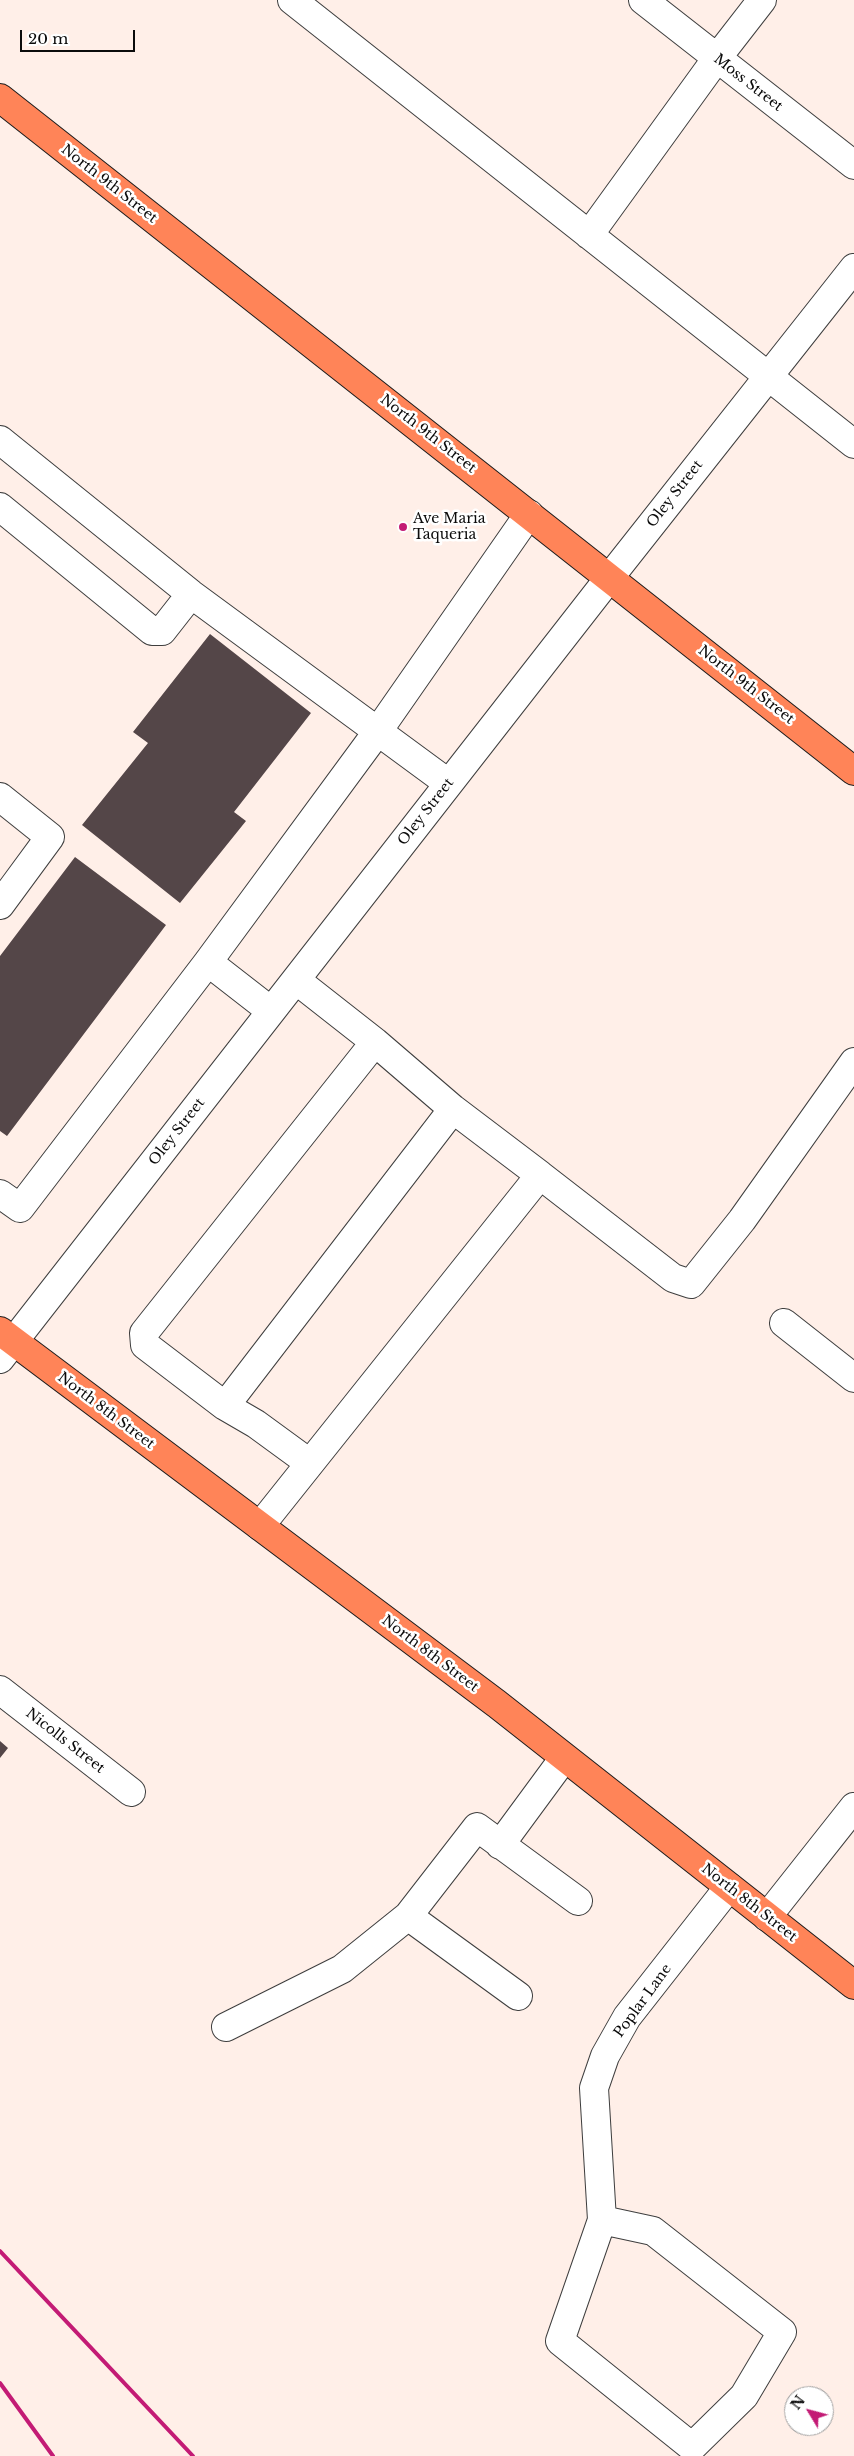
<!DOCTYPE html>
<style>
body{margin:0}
#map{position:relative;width:854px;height:2456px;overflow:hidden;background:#ffefe8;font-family:"Libre Baskerville",serif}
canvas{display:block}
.north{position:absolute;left:784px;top:2386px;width:50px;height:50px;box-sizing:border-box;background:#fff;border:1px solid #9d9d9d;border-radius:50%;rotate:307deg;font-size:14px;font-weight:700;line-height:20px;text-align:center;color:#0b0b0b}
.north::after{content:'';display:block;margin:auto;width:18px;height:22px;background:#c31b75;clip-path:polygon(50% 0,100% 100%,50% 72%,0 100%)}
.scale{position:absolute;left:20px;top:30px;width:115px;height:22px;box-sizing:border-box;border:2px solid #0b0b0b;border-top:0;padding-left:6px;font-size:15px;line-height:18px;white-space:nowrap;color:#0b0b0b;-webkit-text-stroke:4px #fff;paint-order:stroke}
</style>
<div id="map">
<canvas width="854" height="2456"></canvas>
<div class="north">N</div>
<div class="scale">20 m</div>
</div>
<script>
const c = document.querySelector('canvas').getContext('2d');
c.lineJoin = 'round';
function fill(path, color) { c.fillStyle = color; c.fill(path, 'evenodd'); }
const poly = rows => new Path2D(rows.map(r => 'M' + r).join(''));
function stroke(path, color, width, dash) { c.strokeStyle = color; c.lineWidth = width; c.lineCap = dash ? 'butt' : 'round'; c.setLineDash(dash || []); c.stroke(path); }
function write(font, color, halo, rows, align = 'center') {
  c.font = font + ' "Libre Baskerville",serif'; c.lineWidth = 5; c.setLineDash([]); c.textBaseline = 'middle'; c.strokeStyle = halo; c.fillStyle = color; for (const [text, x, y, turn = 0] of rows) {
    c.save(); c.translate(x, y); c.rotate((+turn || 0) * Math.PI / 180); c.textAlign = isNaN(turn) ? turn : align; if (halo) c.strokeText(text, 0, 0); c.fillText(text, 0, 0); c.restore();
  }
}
const building = poly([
 [210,634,311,713,234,812,246,821,180,903,82,825,148,743,133,732],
 [75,857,166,925,7,1136,0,1131,0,956],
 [0,1741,8,1748,0,1758]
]);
const minor = poly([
 [292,0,854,444],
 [643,0,854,165],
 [589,235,717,58,762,0],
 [0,440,191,594,448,783],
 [0,507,152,631,162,631,191,594],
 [0,797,50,837,0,905],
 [208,962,271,1011],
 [540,1175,673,1278,691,1284,742,1220,854,1062],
 [0,1194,20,1208,208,962,378,731,529,514],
 [784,1323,854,1378],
 [0,1359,610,577,854,268],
 [225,1406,453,1109],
 [308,1462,256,1424,225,1406,145,1345,144,1333,375,1042],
 [260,1526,540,1175,453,1109,375,1042,296,980],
 [0,1690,131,1792],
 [500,1845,564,1758],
 [408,1916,518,1996],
 [767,1917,854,1807],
 [226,2027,342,1969,408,1916,477,1827,578,1901],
 [602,2220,653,2231,782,2332,744,2396,692,2447,560,2341,602,2220],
 [602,2220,594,2088,605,2056,627,2017,729,1887]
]);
const major = poly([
 [0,98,854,771],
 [0,1331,497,1704,854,1985]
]);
const rail = poly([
 [0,2251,193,2456],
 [0,2383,53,2456]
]);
const markers = [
 [403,527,5,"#c31b75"]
];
const streetNames = [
 ["Moss Street",748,83,38],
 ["North 9th Street",109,184,38],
 ["North 9th Street",428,434,38],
 ["Oley Street",675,494,-52],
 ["North 9th Street",746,685,38],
 ["Oley Street",426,812,-52],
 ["Oley Street",177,1132,-52],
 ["North 8th Street",106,1411,37],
 ["North 8th Street",430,1654,37],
 ["Nicolls Street",65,1741,38],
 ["North 8th Street",749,1903,38],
 ["Poplar Lane",643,2001,-54]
];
const poiNames = [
 ["Ave Maria",413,519],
 ["Taqueria",413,535]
];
fill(building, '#544648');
stroke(minor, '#3e3e3e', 30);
stroke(major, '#1c1c1c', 30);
stroke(minor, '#fff', 28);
stroke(major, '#ff8458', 28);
stroke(rail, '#c31b75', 4);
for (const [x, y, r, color] of markers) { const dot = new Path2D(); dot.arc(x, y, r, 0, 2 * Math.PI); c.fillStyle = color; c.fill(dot); stroke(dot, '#fff', 2); }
write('14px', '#0b0b0b', '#fff', streetNames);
write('14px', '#0b0b0b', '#fff', poiNames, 'left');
</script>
